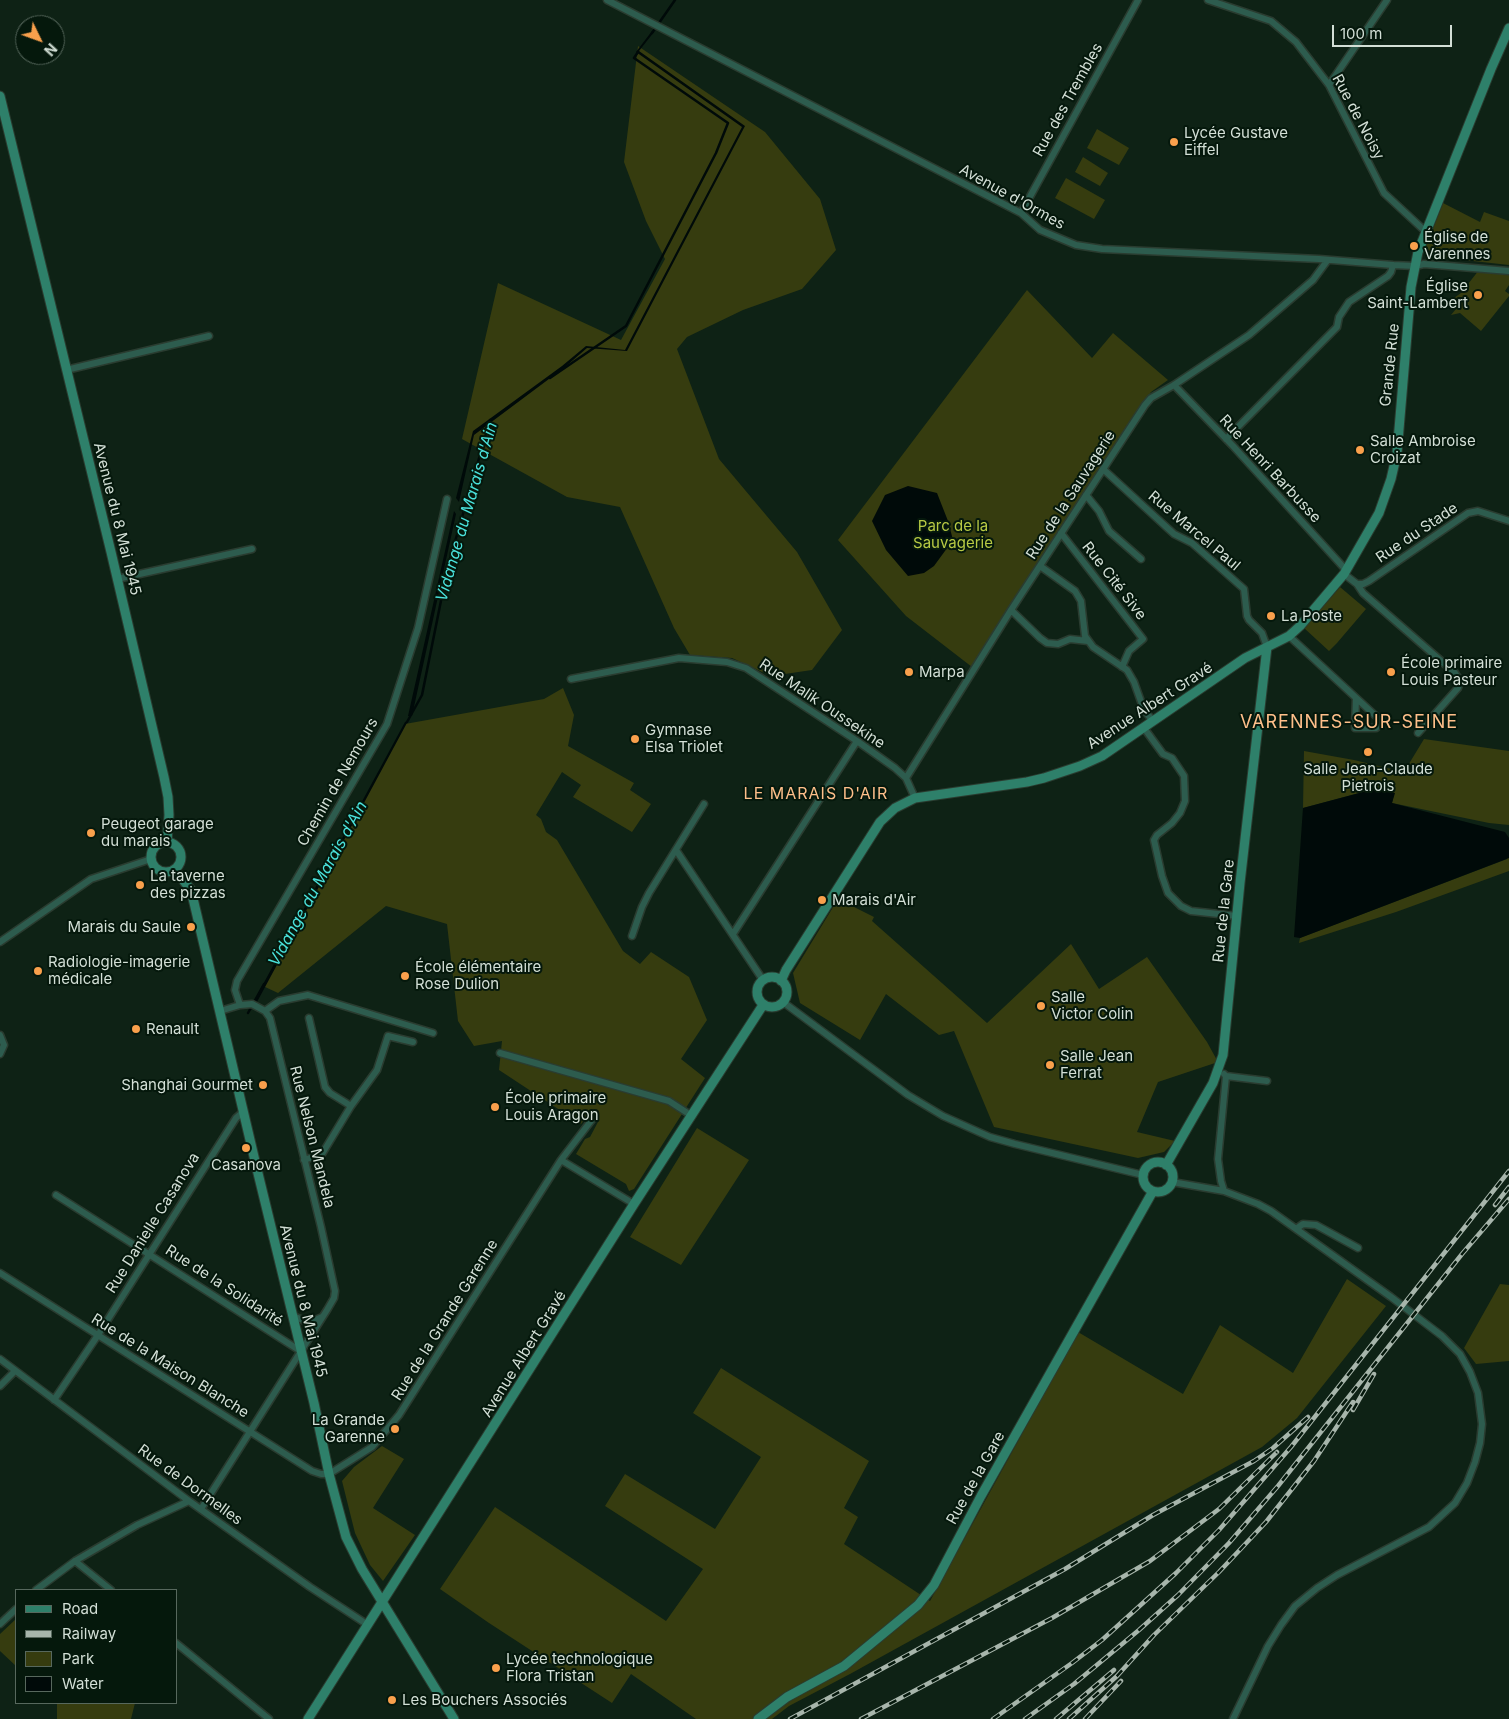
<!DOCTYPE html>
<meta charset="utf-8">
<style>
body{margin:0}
#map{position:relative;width:1509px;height:1719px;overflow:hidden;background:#0e2215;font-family:Inter,sans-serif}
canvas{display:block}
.legend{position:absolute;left:15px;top:1589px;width:162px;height:115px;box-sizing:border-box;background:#05180c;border:1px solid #57685d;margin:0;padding:6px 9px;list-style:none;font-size:15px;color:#d3dfd6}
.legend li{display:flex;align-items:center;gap:10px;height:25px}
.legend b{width:25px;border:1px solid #57685d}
.north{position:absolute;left:15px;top:15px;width:50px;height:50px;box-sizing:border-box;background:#05180c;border:1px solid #57685d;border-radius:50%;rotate:132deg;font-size:14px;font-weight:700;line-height:20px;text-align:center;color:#d3dfd6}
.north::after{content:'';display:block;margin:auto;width:18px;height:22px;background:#f9a04c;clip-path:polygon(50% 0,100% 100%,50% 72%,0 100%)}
.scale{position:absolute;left:1332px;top:25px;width:120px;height:22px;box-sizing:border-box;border:2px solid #d3dfd6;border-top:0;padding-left:6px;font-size:15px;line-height:18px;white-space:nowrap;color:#d3dfd6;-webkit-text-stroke:4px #05180c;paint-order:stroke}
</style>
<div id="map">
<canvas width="1509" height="1719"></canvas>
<ul class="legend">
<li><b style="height:6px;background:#2e806a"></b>Road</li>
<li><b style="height:6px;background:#a7b5ab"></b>Railway</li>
<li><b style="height:14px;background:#363c0f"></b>Park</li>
<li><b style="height:14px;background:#000a09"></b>Water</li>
</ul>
<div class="north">N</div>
<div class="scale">100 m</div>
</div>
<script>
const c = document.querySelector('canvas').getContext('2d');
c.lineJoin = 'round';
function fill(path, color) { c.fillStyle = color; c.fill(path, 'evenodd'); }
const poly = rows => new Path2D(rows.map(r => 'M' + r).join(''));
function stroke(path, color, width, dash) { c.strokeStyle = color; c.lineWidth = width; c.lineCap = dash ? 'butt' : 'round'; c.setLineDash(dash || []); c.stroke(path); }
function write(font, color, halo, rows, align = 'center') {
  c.font = font + ' Inter,sans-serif'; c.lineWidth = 4; c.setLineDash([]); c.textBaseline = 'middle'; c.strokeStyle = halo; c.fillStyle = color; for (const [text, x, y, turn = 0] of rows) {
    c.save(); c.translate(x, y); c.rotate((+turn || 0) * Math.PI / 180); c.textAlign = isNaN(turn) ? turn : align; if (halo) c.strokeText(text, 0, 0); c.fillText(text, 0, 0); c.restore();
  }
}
const green = poly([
 [638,46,765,132,820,199,836,250,802,289,743,310,687,337,677,349,719,459,797,552,842,630,812,670,771,676,732,658,690,655,674,628,620,507,567,497,462,439,498,283,621,340,665,259,646,221,624,162],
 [1097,129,1129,148,1119,165,1087,148],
 [1083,157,1108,173,1100,186,1075,172],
 [1066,178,1105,200,1094,219,1055,198],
 [1443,203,1480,222,1484,212,1509,221,1509,265,1446,258,1425,249],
 [1479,270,1509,273,1509,285,1505,291,1509,294,1509,296,1481,331,1460,313,1451,315,1460,304,1454,298,1461,293],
 [1027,290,1092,358,1113,333,1168,380,1151,392,972,667,906,616,838,540],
 [1340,587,1366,609,1337,643,1329,651,1304,628],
 [563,688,574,715,568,746,634,783,630,790,651,804,632,832,573,797,581,785,562,772,536,815,541,819,546,832,557,840,623,951,640,964,651,952,689,977,707,1020,681,1059,705,1078,634,1189,629,1191,626,1184,576,1154,585,1139,590,1137,598,1122,599,1116,591,1111,581,1124,499,1070,502,1041,474,1046,458,1021,447,924,386,906,278,993,263,986,405,724,544,699],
 [1424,739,1509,751,1509,825,1489,823,1392,803,1394,793,1378,788,1303,808,1304,751,1354,760,1404,772],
 [1509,840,1509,871,1396,912,1299,943,1300,938,1507,859],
 [838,899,874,917,872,921,987,1023,1071,944,1099,989,1147,957,1207,1042,1218,1062,1158,1082,1137,1132,1175,1141,1164,1152,1138,1158,994,1127,954,1031,939,1035,886,994,860,1040,800,1003,793,973],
 [697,1128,749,1160,681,1265,630,1237],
 [1347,1279,1386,1306,1297,1418,1262,1447,850,1674,789,1706,772,1719,696,1719,631,1674,612,1703,489,1623,440,1589,495,1507,666,1621,703,1569,605,1506,625,1474,715,1529,761,1457,693,1413,721,1368,869,1461,844,1508,858,1517,844,1544,930,1601,1078,1332,1183,1394,1220,1325,1293,1373],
 [1500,1284,1509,1285,1509,1361,1476,1364,1464,1348],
 [382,1446,404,1459,373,1508,415,1535,383,1581,370,1565,355,1533,342,1481,354,1467],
 [16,1619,16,1666,0,1651,0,1634],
 [57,1703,135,1703,131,1719,57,1719]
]);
const water = poly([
 [652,31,654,32,639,51,745,126,627,351,587,348,565,367,474,435,459,502,456,498,473,431,562,366,586,346,625,350,742,127,636,52],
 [908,486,937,493,948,521,953,540,934,566,924,573,908,576,886,550,872,521,885,495],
 [454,511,456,514,412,716,408,716],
 [408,721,257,1002,254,1001,405,722],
 [1378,788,1395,793,1392,803,1505,832,1509,838,1509,858,1300,938,1294,937,1303,808]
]);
const stream = poly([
 [652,33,675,0],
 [550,378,626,326,716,153,728,123,634,58,638,52],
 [407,722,422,695,448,566,490,420],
 [248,1013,264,984]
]);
const street = poly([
 [607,0,1021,213,1040,230,1076,245,1102,249,1319,259,1393,265,1415,266,1424,264,1509,271],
 [1208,0,1271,21,1296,42,1329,85,1384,193,1425,231],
 [1329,85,1387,0],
 [1021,213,1138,0],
 [66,370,209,336],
 [1174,385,1233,446,1346,570],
 [1226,439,1337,327,1339,317,1349,302,1388,276,1391,272,1393,265],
 [1103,469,1174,534,1192,543,1244,589,1247,616,1249,620,1262,633,1267,647],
 [1086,495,1099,511,1109,531,1141,559],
 [1061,533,1143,639,1129,651,1122,667],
 [1040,566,1075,591,1081,601,1085,636,1093,647,1127,670,1134,682,1144,710,1153,721],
 [1344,574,1357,584,1363,584,1369,581,1468,513,1478,511,1509,521],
 [117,579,252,549],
 [1357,584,1363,593,1455,673,1460,681,1458,688,1418,733],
 [1011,610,1040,638,1047,643,1058,644,1070,639,1088,641],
 [1289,636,1379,719,1379,725,1376,728,1355,728,1356,698],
 [571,679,679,658,727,662,746,668,857,741,895,768,906,778,915,798],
 [1144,728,1163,754,1172,758,1184,776,1185,801,1180,813,1172,823,1157,835,1154,840,1162,876,1168,893,1181,906,1191,911,1237,916],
 [906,778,1011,610,1145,405,1151,398,1174,385,1249,335,1313,280,1327,261],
 [676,850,763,980],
 [733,934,857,741],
 [632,936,642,907,649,893,704,804],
 [0,942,91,879,151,859],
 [783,1002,908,1095,943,1116,990,1137,1015,1144,1143,1175],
 [240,1005,235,990,237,981,387,724,418,628,447,499],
 [265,1011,279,1001,308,995,433,1033],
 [309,1018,325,1087,330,1093,351,1106],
 [0,1035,4,1045,0,1054],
 [500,1053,669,1101,692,1116],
 [1224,1074,1226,1076,1267,1081],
 [304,1160,322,1154,351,1106,377,1070,388,1036,413,1042],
 [561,1160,634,1204],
 [1172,1182,1224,1191,1258,1204,1271,1211,1391,1297,1442,1336,1460,1354,1470,1372,1478,1393,1482,1424,1480,1443,1475,1462,1467,1483,1455,1503,1429,1527,1337,1575,1317,1588,1295,1606,1281,1625,1268,1646,1233,1719],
 [1224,1191,1221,1181,1218,1159,1226,1076],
 [56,1195,302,1352],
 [1296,1229,1303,1224,1316,1225,1358,1248],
 [0,1273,312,1471,321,1474,329,1474,372,1447,399,1415,561,1160,594,1117],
 [293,1316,305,1321,311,1322,322,1317],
 [0,1359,189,1501,310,1587,368,1625],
 [0,1386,15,1371],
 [54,1400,98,1335,236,1118,243,1112],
 [201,1509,327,1310,334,1298,335,1291,321,1227,270,1018,265,1011,252,1004,240,1005,220,1011],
 [75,1561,111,1590],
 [36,1590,75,1561,137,1525,189,1501],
 [0,1624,16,1609],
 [176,1643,269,1719]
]);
const secondary = poly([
 [0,96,111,552,164,777,168,797,169,815,167,842],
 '151 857a15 15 0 1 1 30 0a15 15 0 1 1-30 0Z',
 [175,870,191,890,255,1161,314,1403,329,1474,346,1537,362,1569,454,1719],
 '757 992a15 15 0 1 1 30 0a15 15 0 1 1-30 0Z',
 [781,981,786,970,880,822,895,808,915,798,1027,782,1044,778,1080,766,1102,756,1245,658,1289,636,1300,626,1344,574,1379,513,1391,479,1397,453,1411,287,1418,252,1491,69,1509,28],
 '1143 1177a15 15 0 1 1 30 0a15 15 0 1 1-30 0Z',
 [1166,1165,1213,1083,1223,1055,1240,883,1267,647],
 [308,1719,634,1204,763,1005],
 [758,1719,787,1697,844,1666,918,1605,934,1585,981,1496,1153,1191]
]);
const rail = poly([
 [1495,1205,1509,1187],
 [1353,1410,1374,1374],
 [790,1719,1065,1569,1153,1515,1254,1461,1273,1448,1308,1417],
 [861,1719,1052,1618,1150,1561,1219,1509,1277,1452],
 [993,1719,1072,1663,1102,1640,1176,1573,1219,1530,1291,1447,1509,1171],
 [1025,1719,1074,1684,1139,1630,1178,1595,1229,1543,1278,1486,1462,1254,1509,1199],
 [1056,1719,1114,1670],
 [1069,1719,1117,1676,1154,1635,1219,1572,1266,1522,1314,1461,1353,1402],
 [1085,1719,1121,1681]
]);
const markers = [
 [1174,142,5,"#f9a04c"],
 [1414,246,5,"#f9a04c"],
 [1478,295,5,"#f9a04c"],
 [1360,450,5,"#f9a04c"],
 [1271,616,5,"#f9a04c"],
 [909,672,5,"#f9a04c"],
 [1391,672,5,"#f9a04c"],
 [635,739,5,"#f9a04c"],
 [1368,752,5,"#f9a04c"],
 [91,833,5,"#f9a04c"],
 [140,885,5,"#f9a04c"],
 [822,900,5,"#f9a04c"],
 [191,927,5,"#f9a04c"],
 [38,971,5,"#f9a04c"],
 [405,976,5,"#f9a04c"],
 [1041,1006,5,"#f9a04c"],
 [136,1029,5,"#f9a04c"],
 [1050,1065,5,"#f9a04c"],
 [263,1085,5,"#f9a04c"],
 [495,1107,5,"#f9a04c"],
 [246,1148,5,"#f9a04c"],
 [395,1429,5,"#f9a04c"],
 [496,1668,5,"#f9a04c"],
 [392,1700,5,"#f9a04c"]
];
const streetNames = [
 ["Rue des Trembles",1068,100,-61],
 ["Rue de Noisy",1358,117,62],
 ["Avenue d'Ormes",1012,197,29],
 ["Grande Rue",1390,365,-84],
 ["Rue Henri Barbusse",1270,469,47],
 ["Rue de la Sauvagerie",1071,495,-57],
 ["Avenue du 8 Mai 1945",117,519,76],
 ["Rue Marcel Paul",1194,531,40],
 ["Rue du Stade",1417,533,-34],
 ["Rue Cité Sive",1114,581,52],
 ["Rue Malik Oussekine",822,704,34],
 ["Avenue Albert Gravé",1150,706,-33],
 ["Chemin de Nemours",338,782,-60],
 ["Rue de la Gare",1224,911,-84],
 ["Rue Nelson Mandela",312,1137,76],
 ["Rue Danielle Casanova",153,1223,-58],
 ["Rue de la Solidarité",224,1286,33],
 ["Avenue du 8 Mai 1945",303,1301,76],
 ["Rue de la Grande Garenne",445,1320,-58],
 ["Avenue Albert Gravé",524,1354,-58],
 ["Rue de la Maison Blanche",170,1366,32],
 ["Rue de la Gare",976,1478,-61],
 ["Rue de Dormelles",190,1485,36]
];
const poiNames = [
 ["Lycée Gustave",1184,133],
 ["Eiffel",1184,150],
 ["Église de",1424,237],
 ["Varennes",1424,254],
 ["Église",1468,286,"right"],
 ["Saint-Lambert",1468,303,"right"],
 ["Salle Ambroise",1370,441],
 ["Croizat",1370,458],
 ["La Poste",1281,616],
 ["École primaire",1401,663],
 ["Louis Pasteur",1401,680],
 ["Marpa",919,672],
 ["Gymnase",645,730],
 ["Elsa Triolet",645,747],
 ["Salle Jean-Claude",1368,769,"center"],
 ["Pietrois",1368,786,"center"],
 ["Peugeot garage",101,824],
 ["du marais",101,841],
 ["La taverne",150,876],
 ["des pizzas",150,893],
 ["Marais d'Air",832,900],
 ["Marais du Saule",181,927,"right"],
 ["Radiologie-imagerie",48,962],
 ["médicale",48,979],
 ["École élémentaire",415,967],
 ["Rose Dulion",415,984],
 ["Salle",1051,997],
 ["Victor Colin",1051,1014],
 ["Renault",146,1029],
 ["Salle Jean",1060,1056],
 ["Ferrat",1060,1073],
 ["Shanghai Gourmet",253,1085,"right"],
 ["École primaire",505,1098],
 ["Louis Aragon",505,1115],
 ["Casanova",246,1165,"center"],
 ["La Grande",385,1420,"right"],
 ["Garenne",385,1437,"right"],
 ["Lycée technologique",506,1659],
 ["Flora Tristan",506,1676],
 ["Les Bouchers Associés",402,1700]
];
const parkNames = [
 ["Parc de la",953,526],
 ["Sauvagerie",953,543]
];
const waterNames = [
 ["Vidange du Marais d'Ain",467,512,-74],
 ["Vidange du Marais d'Ain",318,884,-61]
];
const neighbourhoodNames = [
 ["LE MARAIS D'AIR",816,794]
];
const quarterNames = [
 ["VARENNES-SUR-SEINE",1349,723]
];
fill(green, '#363c0f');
fill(water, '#000a09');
stroke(stream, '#000a09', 2.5);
stroke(street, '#2a3c30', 9);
stroke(secondary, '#2a3c30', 11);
stroke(street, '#2d5c4e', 6);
stroke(secondary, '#2e806a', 9);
stroke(rail, '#a7b5ab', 4.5);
stroke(rail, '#05180c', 2.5, [8]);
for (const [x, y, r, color] of markers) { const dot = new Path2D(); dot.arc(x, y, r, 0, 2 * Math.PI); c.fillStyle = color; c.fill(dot); stroke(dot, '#05180c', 2); }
write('15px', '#d3dfd6', '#05180c', streetNames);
write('15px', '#d3dfd6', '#05180c', poiNames, 'left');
write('15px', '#b8ca44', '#05180c', parkNames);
write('italic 16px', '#4ae2dc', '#05180c', waterNames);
c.letterSpacing = '1px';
write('16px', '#febf8a', '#05180c', neighbourhoodNames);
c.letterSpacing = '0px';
c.letterSpacing = '1px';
write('18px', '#febf8a', '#05180c', quarterNames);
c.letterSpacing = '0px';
</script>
